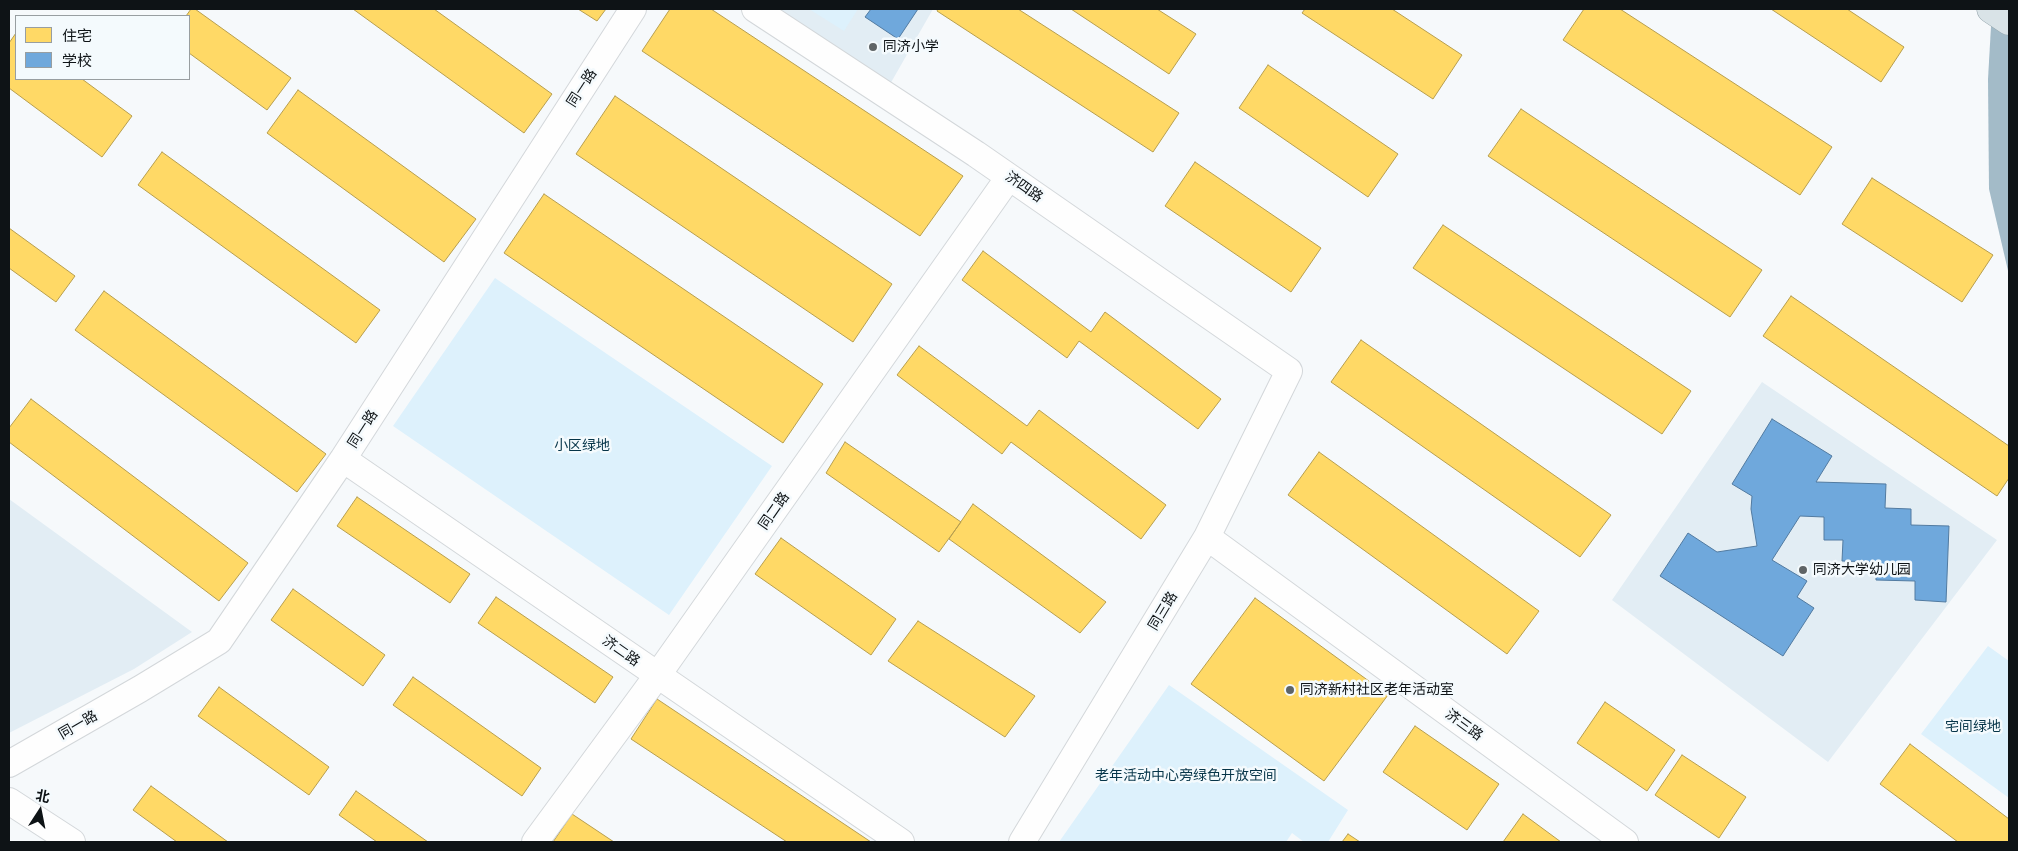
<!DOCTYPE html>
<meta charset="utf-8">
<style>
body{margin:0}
#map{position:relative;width:2018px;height:851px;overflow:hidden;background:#f6f9fb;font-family:Raleway,"Noto Sans SC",sans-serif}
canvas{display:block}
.frame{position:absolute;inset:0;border:10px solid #0e1316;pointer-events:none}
.legend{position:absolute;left:15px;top:15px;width:175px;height:65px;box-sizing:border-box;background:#f4fafd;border:1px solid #989ea1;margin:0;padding:6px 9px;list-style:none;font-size:15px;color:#0e1316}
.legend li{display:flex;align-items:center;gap:10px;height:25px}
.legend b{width:25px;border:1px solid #989ea1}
.north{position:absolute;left:15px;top:786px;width:50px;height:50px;-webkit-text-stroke:4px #f4fafd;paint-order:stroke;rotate:11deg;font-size:14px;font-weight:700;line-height:20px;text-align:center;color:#0e1316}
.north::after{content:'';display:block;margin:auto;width:18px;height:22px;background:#0e1316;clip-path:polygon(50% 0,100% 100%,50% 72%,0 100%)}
</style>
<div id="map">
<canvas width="2018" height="851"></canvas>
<div class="frame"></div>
<ul class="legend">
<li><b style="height:14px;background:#ffd966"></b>住宅</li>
<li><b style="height:14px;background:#6fa8dc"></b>学校</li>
</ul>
<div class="north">北</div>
</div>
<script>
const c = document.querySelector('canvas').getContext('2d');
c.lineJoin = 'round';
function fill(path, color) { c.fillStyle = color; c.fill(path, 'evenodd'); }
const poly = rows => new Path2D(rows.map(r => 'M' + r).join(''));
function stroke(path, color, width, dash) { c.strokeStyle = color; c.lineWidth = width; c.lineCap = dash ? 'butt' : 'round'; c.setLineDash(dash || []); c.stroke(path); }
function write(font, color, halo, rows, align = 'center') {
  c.font = font + ' Raleway,"Noto Sans SC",sans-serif'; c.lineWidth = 5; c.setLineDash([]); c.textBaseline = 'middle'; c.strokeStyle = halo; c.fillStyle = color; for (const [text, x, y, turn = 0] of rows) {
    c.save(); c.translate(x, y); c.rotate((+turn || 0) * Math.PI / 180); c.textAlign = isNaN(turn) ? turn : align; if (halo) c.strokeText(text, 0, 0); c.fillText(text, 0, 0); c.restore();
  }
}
const built = poly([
 [779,9,933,9,889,86],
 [1762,382,1997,540,1828,762,1612,600],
 [9,499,192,632,134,669,9,733]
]);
const green = poly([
 [809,9,858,9,844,31],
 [495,278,772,466,669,615,393,426],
 [1988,646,2009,661,2009,798,1921,734],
 [1169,685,1348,810,1328,842,1304,842,1292,833,1286,842,1059,842]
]);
const water = poly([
 [1992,9,2009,9,2009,275,1989,189,1988,79]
]);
const homes = poly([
 [191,9,195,9,291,78,267,110,189,53,189,16,186,16,191,9],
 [353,9,434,9,552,94,524,133,353,9],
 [578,9,606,9,597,21,578,9],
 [670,9,711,9,963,176,920,236,642,51,670,9],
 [938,9,1018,9,1179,113,1153,152,937,11,938,9],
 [1071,9,1157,9,1196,34,1169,74,1071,9],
 [1305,9,1392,9,1462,55,1433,99,1302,13,1305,9],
 [1584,9,1620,9,1832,147,1800,195,1563,40,1584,9],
 [1771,9,1847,9,1904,47,1881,82,1771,9],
 [16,33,16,79,82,79,132,116,102,157,9,88,9,43,16,33],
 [1268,65,1398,154,1368,197,1239,108,1268,65],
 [298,90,476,219,444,262,267,133,298,90],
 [615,96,892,284,853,342,576,154,615,96],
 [1521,109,1762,270,1730,317,1488,156,1521,109],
 [162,152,380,310,356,343,138,185,162,152],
 [1195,162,1321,248,1291,292,1165,206,1195,162],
 [1872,178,1993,255,1962,302,1842,224,1872,178],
 [544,194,823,384,783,443,504,253,544,194],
 [1443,225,1691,391,1662,434,1413,268,1443,225],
 [9,228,75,276,56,302,9,268,9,228],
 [983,251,1091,332,1105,312,1221,399,1198,429,1079,341,1067,358,962,280,983,251],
 [104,291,326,454,297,492,75,330,104,291],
 [1791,296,2009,446,2009,478,1997,496,1763,336,1791,296],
 [1361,340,1611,515,1580,557,1331,382,1361,340],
 [919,346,1027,426,1039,410,1166,505,1141,539,1011,442,1002,454,897,375,919,346],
 [31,399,248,563,219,601,9,442,9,428,31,399],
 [845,442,961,522,939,552,826,473,845,442],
 [1319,452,1539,611,1507,654,1288,495,1319,452],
 [357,497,470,574,450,603,337,526,357,497],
 [973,504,1106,602,1080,633,949,539,973,504],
 [781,538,896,619,871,655,755,574,781,538],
 [293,589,385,655,363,686,271,620,293,589],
 [496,597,613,677,595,703,478,623,496,597],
 [1255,598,1388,695,1324,781,1191,684,1255,598],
 [918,621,1035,696,1005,737,888,661,918,621],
 [413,677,541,768,522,796,393,705,413,677],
 [219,687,329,767,309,795,198,716,219,687],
 [657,699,871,842,787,842,631,739,657,699],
 [1605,702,1675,750,1647,791,1577,743,1605,702],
 [1415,726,1499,784,1467,830,1383,772,1415,726],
 [1910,744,2009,819,2009,842,1958,842,1880,784,1910,744],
 [1682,755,1746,797,1719,838,1655,795,1682,755],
 [151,786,228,842,177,842,133,810,151,786],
 [356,791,428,842,377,842,339,815,356,791],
 [572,814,614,842,553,842,572,814],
 [1523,814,1561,842,1503,842,1523,814],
 [1348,834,1360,842,1342,842,1348,834]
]);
const schools = poly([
 [871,9,918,9,898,39,865,17,871,9],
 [1772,419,1832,456,1816,482,1886,484,1885,508,1911,509,1911,525,1949,526,1946,602,1915,600,1915,581,1876,580,1876,562,1842,561,1843,540,1824,540,1824,517,1800,516,1772,560,1807,581,1797,597,1814,608,1783,656,1660,576,1688,533,1717,552,1757,546,1751,509,1752,496,1732,484,1772,419]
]);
const street = poly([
 [755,9,976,154,1289,371,1207,537,1022,842],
 [343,459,901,842],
 [1207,537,1625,842],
 [9,764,140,689,219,641,343,459,633,9],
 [9,801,72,842],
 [535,842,657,676,1009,177]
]);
const primary = poly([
 [1991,9,2009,21]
]);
const markers = [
 [873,47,5,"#5f6466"],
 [1803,570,5,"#5f6466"],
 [1290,690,5,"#5f6466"]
];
const poiNames = [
 ["同济小学",883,47],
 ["同济大学幼儿园",1813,570],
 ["同济新村社区老年活动室",1300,690]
];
const streetNames = [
 ["同一路",582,88,-57],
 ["济四路",1024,187,35],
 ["同一路",363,429,-57],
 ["同二路",774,511,-55],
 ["同三路",1163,611,-59],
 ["济二路",621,651,35],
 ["同一路",78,725,-30],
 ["济三路",1464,725,36]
];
const parkNames = [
 ["小区绿地",582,446],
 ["宅间绿地",1973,727],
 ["老年活动中心旁绿色开放空间",1186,776]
];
fill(built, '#e2edf4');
fill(green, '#ddf1fc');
fill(water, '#a3bbc8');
fill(homes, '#ffd966');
stroke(homes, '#b79e4e', 1);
fill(schools, '#6fa8dc');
stroke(schools, '#527ba1', 1);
stroke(street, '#d3d7da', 28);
stroke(primary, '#8e9fa6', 29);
stroke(street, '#fefefe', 26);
stroke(primary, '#d9e3e7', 28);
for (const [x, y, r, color] of markers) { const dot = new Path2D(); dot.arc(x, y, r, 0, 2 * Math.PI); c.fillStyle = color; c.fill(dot); stroke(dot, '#f4fafd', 2); }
write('14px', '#0e1316', '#f4fafd', poiNames, 'left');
write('14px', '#0e1316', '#f4fafd', streetNames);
write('14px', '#063549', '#f4fafd', parkNames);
</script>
